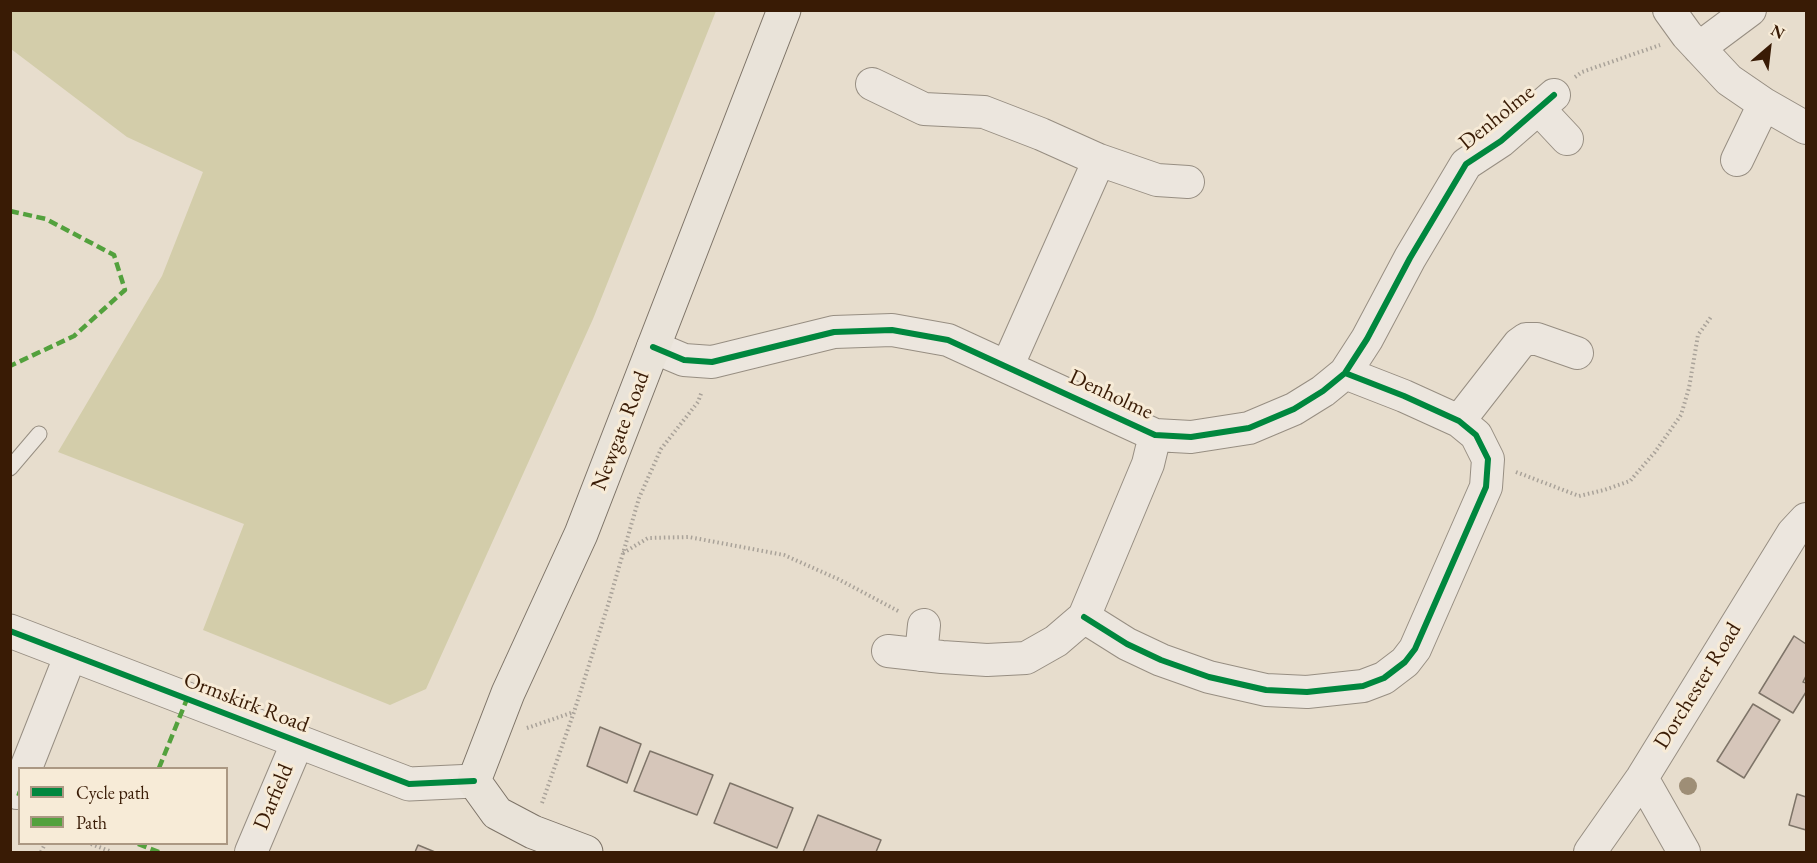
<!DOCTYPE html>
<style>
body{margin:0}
#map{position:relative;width:1817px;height:863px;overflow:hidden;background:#e7ddcd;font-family:"EB Garamond",serif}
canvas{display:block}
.frame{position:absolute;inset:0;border:12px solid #391b05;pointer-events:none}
.legend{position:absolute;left:18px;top:767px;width:210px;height:78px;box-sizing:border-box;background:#f7ebd7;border:2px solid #ab9883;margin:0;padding:8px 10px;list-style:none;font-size:18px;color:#391b05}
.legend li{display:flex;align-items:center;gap:12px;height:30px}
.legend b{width:30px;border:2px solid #ab9883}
.north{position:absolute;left:1739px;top:18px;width:60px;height:60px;-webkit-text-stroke:4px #f7ebd7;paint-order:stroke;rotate:28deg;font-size:16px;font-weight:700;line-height:24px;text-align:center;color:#391b05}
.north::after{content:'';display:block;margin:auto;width:21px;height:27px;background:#391b05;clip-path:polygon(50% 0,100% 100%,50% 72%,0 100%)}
</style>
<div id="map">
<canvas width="1817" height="863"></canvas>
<div class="frame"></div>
<ul class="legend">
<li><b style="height:8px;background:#00873e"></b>Cycle path</li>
<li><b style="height:8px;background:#53a13d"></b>Path</li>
</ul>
<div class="north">N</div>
</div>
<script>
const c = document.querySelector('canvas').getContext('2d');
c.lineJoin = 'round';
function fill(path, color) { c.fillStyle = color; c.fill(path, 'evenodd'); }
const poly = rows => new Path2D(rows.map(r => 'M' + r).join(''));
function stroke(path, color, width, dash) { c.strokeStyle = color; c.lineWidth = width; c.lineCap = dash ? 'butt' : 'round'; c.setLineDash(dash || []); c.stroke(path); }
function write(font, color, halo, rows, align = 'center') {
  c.font = font + ' "EB Garamond",serif'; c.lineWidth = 6; c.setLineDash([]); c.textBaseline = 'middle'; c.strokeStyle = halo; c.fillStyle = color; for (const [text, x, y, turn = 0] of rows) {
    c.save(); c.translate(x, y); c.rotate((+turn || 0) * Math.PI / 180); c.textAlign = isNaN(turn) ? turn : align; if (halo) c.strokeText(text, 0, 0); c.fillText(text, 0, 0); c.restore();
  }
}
const green = poly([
 [10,11,716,11,593,319,426,689,390,705,203,630,244,524,58,452,162,276,203,172,127,137,11,49]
]);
const building = poly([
 [1794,636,1806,644,1806,676,1803,682,1806,683,1806,692,1793,713,1759,693,1794,636],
 [1753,704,1780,720,1744,778,1717,761,1753,704],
 [600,727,641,744,627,783,587,766,600,727],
 [650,751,713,775,697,815,634,791,650,751],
 [730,783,793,808,777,848,714,823,730,783],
 [1797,794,1806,797,1806,830,1789,825,1797,794],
 [818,815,881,840,876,852,803,852,818,815],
 [418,845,435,852,415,852,418,845]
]);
const path = poly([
 [1575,77,1582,72,1660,45],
 [1516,472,1579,496,1604,490,1630,481,1655,452,1681,415,1689,388,1698,335,1711,317],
 [623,553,648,538,689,537,784,555,838,579,900,612],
 [527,728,574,712],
 [542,803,574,712,608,605,639,498,661,449,698,402,702,391],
 [91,844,112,852],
 [41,852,45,844]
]);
const service = poly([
 [10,468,39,434]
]);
const minor = poly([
 [1669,10,1687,35,1729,80,1764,104,1806,128],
 [1699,48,1750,10],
 [872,84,924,109,984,112,1041,134,1099,160,1007,367],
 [1538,108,1567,139],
 [1099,160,1157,180,1188,182],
 [1737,160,1764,104],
 [653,347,684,360,712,362,834,332,892,330,948,340,1155,435,1191,437,1249,428,1294,409,1323,391,1345,373,1367,339,1410,258,1466,164,1501,141,1554,95],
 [1459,421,1519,344,1526,339,1537,339,1577,353],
 [1084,617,1127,644,1161,660,1209,677,1266,690,1307,692,1363,686,1384,678,1405,662,1415,649,1486,487,1488,459,1476,435,1459,421,1404,396,1345,373],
 [888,651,942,657,987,660,1026,658,1056,641,1084,617,1148,464,1155,435],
 [921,655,924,625],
 [26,768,71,654],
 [1642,778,1684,852],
 [17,793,20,786],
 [251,852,298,741],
 [1590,852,1642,778,1793,533,1806,519]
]);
const tertiary = poly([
 [10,631,409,784,474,781]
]);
const primary = poly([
 [586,852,533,832,497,813,474,781,508,693,581,534,784,10]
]);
const quiet = poly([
 [10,211,46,219,114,255,125,290,74,336,10,366],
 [159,768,187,699],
 [17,793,20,794],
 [138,844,159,852]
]);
const cycleway = poly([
 [653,347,684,360,712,362,834,332,892,330,948,340,1155,435,1191,437,1249,428,1294,409,1323,391,1345,373,1367,339,1410,258,1466,164,1501,141,1554,95],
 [1084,617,1127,644,1161,660,1209,677,1266,690,1307,692,1363,686,1384,678,1405,662,1415,649,1486,487,1488,459,1476,435,1459,421,1404,396,1345,373],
 [10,631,409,784,474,781]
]);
const trees = [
 [1688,786]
];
const streetNames = [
 ["Denholme",1497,118,-39],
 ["Denholme",1111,395,25],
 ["Newgate Road",621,431,-69],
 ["Dorchester Road",1698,686,-58],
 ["Ormskirk Road",246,703,21],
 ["Darfield",274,797,-67]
];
fill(green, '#d3cdaa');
fill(building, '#d6c6ba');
stroke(building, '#7e7468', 1.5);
stroke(service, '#978e82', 17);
stroke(minor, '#978e82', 34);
stroke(tertiary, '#978e82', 35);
stroke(primary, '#7e7468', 35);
stroke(path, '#a9a299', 4, [1.5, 3]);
stroke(service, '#ece6de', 15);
stroke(minor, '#ece6de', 32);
stroke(tertiary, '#ece6de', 33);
stroke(primary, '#e9e3d9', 33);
stroke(quiet, '#53a13d', 4.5, [9, 4.5]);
stroke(cycleway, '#00873e', 6);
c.fillStyle = '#9e8e76';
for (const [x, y] of trees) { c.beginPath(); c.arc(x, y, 9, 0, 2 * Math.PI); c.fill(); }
write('22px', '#391b05', '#f7ebd7', streetNames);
</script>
